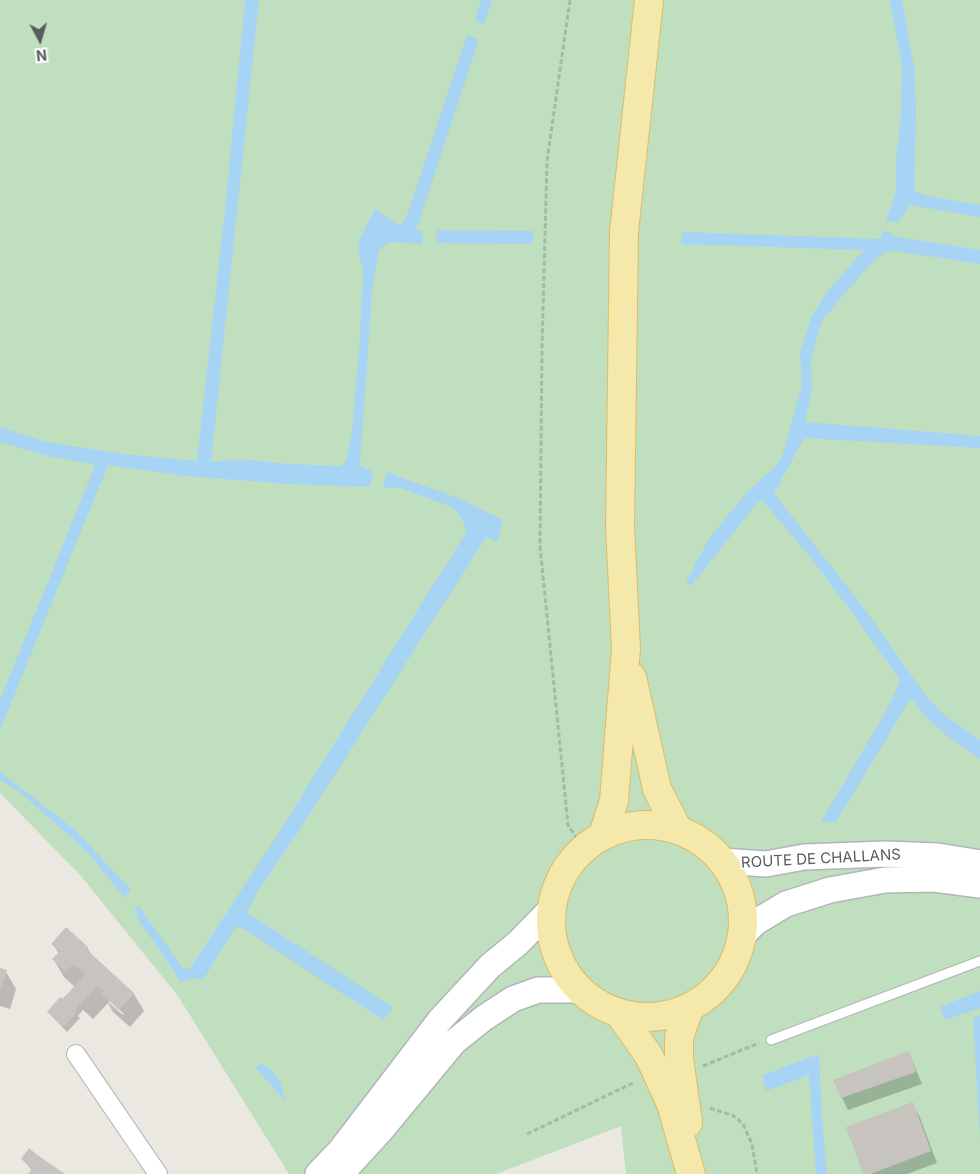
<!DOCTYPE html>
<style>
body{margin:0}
#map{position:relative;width:980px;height:1174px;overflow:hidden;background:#eae8e0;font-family:Inter,sans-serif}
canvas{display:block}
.north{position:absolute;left:15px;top:15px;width:50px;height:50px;-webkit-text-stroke:4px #fff;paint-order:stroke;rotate:174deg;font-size:14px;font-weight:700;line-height:20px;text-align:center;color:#595c5f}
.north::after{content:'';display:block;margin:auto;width:18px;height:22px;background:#595c5f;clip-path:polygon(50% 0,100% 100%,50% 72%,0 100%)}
</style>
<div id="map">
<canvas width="980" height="1174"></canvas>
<div class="north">N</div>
</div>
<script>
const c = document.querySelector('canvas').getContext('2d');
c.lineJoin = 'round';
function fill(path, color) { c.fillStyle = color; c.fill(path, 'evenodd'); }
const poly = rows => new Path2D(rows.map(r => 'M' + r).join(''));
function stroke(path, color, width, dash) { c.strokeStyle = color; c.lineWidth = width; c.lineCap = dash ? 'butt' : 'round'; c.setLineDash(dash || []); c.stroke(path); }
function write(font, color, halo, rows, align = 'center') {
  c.font = font + ' Inter,sans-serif'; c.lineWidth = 4; c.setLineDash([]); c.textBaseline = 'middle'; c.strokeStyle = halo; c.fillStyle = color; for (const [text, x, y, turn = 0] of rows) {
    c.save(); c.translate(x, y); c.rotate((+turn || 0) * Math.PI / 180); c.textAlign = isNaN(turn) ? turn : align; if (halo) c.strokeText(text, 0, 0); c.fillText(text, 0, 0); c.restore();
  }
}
const green = poly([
 [0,0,980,0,980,1174,626,1174,621,1126,496,1174,289,1174,178,996,81,876,0,793]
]);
const water = poly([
 [245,0,259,0,211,462,240,459,286,464,340,466,346,462,352,432,360,338,363,270,358,249,360,238,375,209,395,223,401,225,406,219,467,35,479,40,416,230,423,231,422,244,390,242,383,246,379,251,372,290,360,465,373,472,371,483,369,487,288,484,186,476,108,465,0,730,0,700,95,466,89,463,51,457,0,442,0,427,46,442,124,454,197,461,225,210],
 [481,0,492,0,484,24,475,20],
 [890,0,902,0,914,67,916,109,914,191,927,196,980,205,980,217,910,205,897,223,886,220,896,192,896,162,901,114,902,65],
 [437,230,533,231,533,244,436,243],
 [883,231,892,233,892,236,980,250,980,264,896,251,886,252,875,259,838,301,821,323,811,359,812,388,805,422,980,436,980,448,804,438,774,493,863,607,924,693,943,714,980,740,980,759,948,737,926,717,911,698,836,822,821,822,890,704,900,680,851,611,811,558,763,501,758,502,691,586,686,582,709,539,747,492,773,469,782,457,802,385,800,352,812,316,826,293,864,250,681,244,682,232,880,239],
 [386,472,458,498,503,520,497,542,486,537,481,545,297,834,257,893,247,912,393,1008,383,1020,247,931,236,926,203,980,196,978,181,982,138,919,135,908,139,906,181,966,189,970,271,845,467,531,462,519,452,507,401,488,384,488],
 [0,772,74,829,131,890,125,898,95,861,72,838,23,795,0,779],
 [980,991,980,1008,945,1020,940,1007],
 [980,1015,980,1139,973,1018],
 [819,1054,822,1118,827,1174,816,1174,809,1075,766,1091,763,1075],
 [262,1064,273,1071,280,1081,286,1102,255,1067]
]);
const shadow = poly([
 [53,944,87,947,92,956,134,994,144,1011,130,1027,113,1012,108,1003,93,1019,83,1010,78,1016,80,1018,67,1032,48,1012,75,987,64,977,54,960,59,954],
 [109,1000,124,1014,123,1015,109,1003],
 [0,970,6,972,16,989,10,1009,0,1006],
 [909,1053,922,1084,848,1110,834,1081],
 [912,1104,919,1115,937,1163,907,1174,864,1174],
 [22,1159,62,1174,30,1174,32,1170]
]);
const building = poly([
 [66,927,88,947,86,949,134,993,119,1010,101,994,104,991,97,986,75,1010,77,1012,64,1027,47,1012,60,997,63,999,85,974,73,964,66,972,52,959,60,951,51,944],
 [0,968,7,970,0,990],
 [909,1051,916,1072,841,1098,833,1080],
 [913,1102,931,1151,870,1174,863,1174,846,1127],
 [29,1148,36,1154,65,1174,28,1174,32,1168,21,1159]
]);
const path = poly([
 [570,0,547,161,542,348,540,546,568,825,579,842],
 [703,1066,759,1043],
 [710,1108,734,1116,743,1124,752,1144,757,1174],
 [527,1134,635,1082]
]);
const service = poly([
 [771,1040,980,961]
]);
const minor = poly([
 [76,1054,158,1174]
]);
const secondary = poly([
 [722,861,766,864,804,857,886,854,938,856,980,863],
 [742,936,756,922,786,904,830,890,885,880,934,879,980,885],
 [318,1174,340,1151,440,1020,490,966,518,943,551,909],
 [341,1174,382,1129,454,1042,484,1018,513,999,538,990,579,990]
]);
const primary = poly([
 [632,677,657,789,678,830],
 '551 921a96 96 0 1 1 192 0a96 96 0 1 1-192 0Z',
 [603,835,614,801,626,649,620,527,624,232,649,0],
 [619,1013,649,1056,671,1104,691,1174],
 [688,1123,679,1058,679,1037,690,1007]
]);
const streetNames = [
 ["ROUTE DE CHALLANS",821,859,-3]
];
fill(green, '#bfdfbf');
fill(water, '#a7d3f4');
fill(shadow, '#0003');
fill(building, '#c7c4bf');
stroke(service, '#b3b6b9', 11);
stroke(minor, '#b3b6b9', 20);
stroke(secondary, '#b2b5b9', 28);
stroke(primary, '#dfbb64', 30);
stroke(path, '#9abfa4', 3, [5, 2.5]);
stroke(service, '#fff', 9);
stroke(minor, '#fff', 18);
stroke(secondary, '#fff', 25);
stroke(primary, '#f4e8ab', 28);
write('15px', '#595c5f', '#fff', streetNames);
</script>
